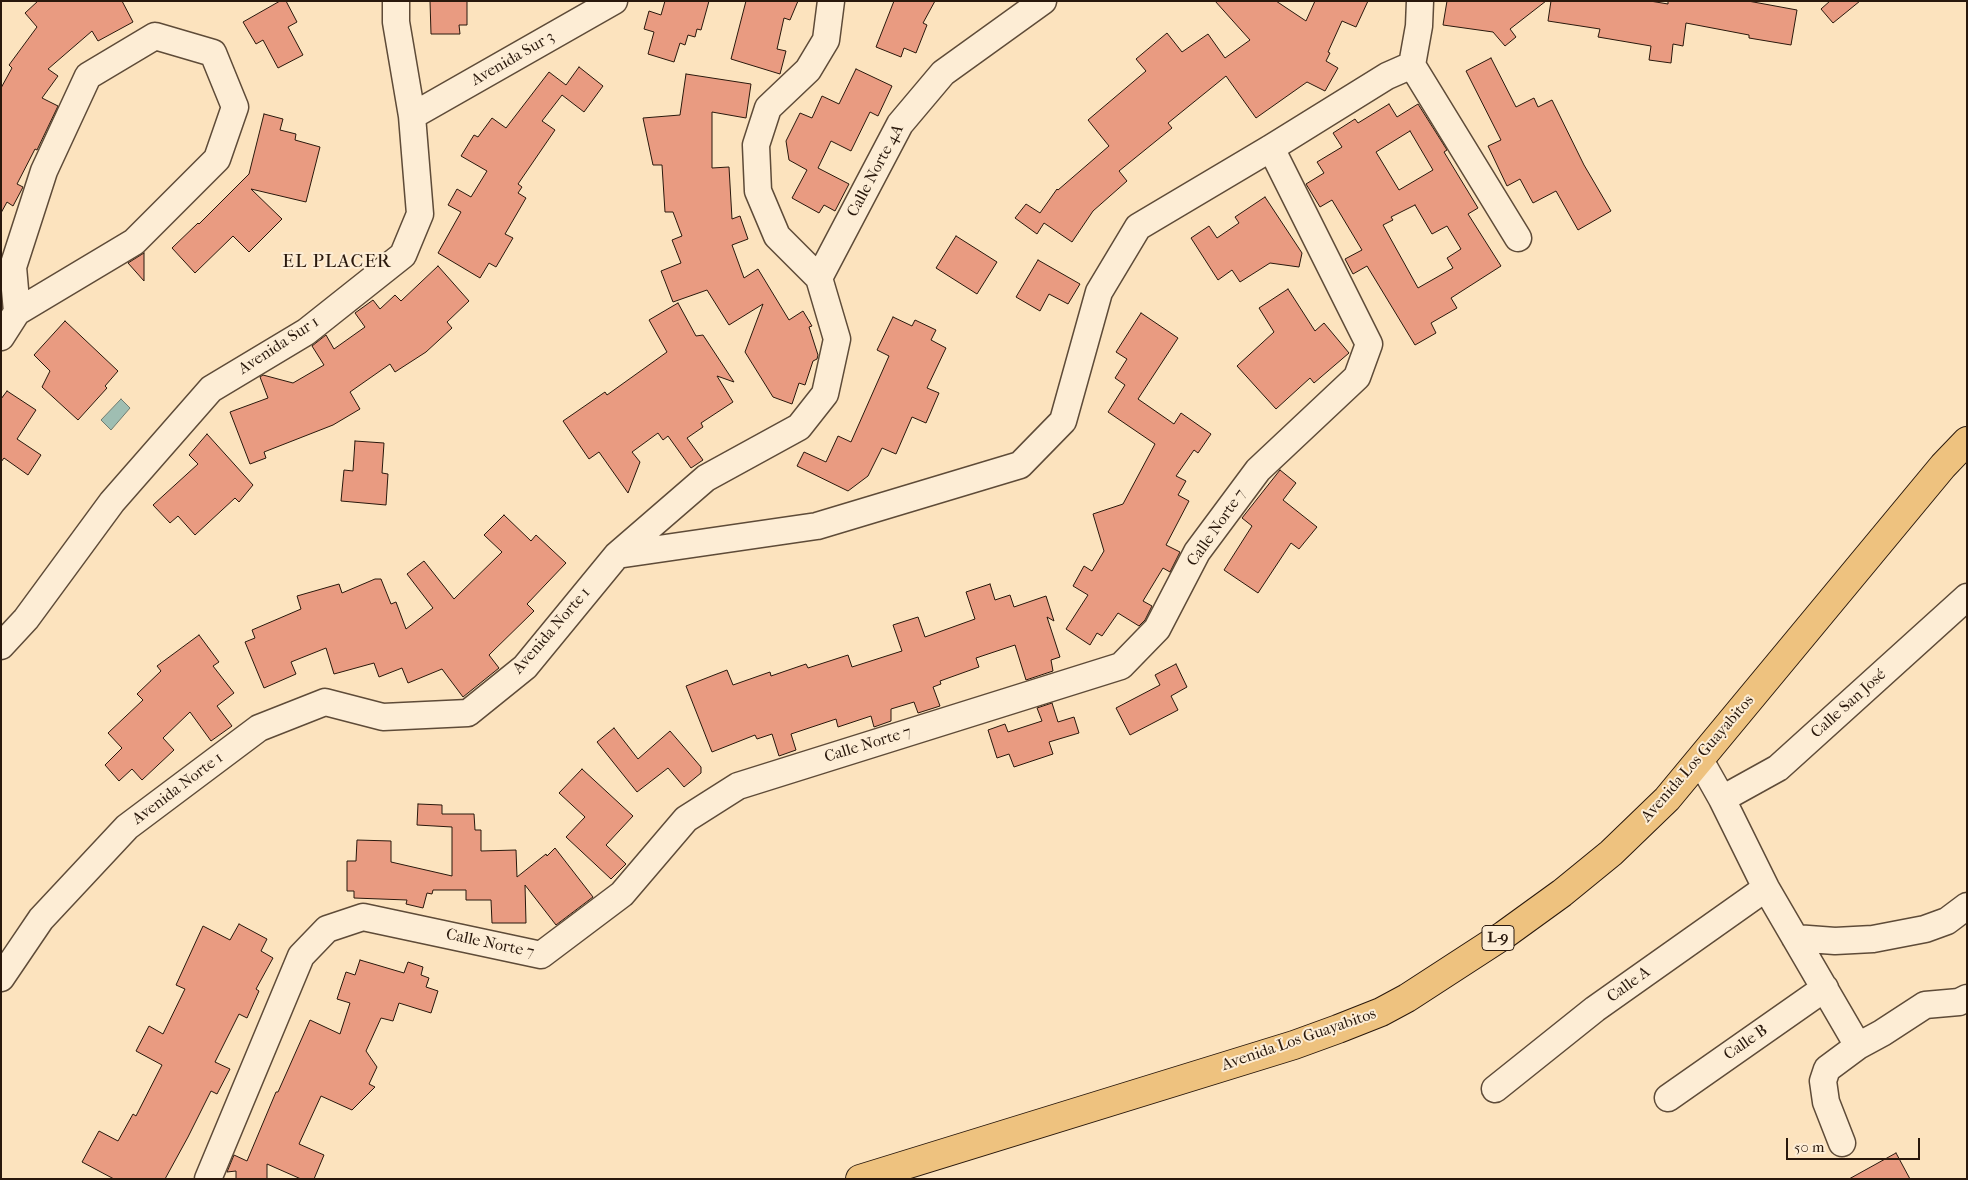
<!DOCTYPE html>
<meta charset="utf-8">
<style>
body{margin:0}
#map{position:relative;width:1968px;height:1180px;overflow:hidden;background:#fce3be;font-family:"IM FELL French Canon",serif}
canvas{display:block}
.frame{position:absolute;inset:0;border:2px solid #29180c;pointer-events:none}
.scale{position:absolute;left:1786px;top:1138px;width:134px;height:22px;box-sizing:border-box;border:2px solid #29180c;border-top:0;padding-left:6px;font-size:15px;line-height:18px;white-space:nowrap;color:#29180c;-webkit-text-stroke:4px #fdedd5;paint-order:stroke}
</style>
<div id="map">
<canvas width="1968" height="1180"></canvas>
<div class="frame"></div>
<div class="scale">50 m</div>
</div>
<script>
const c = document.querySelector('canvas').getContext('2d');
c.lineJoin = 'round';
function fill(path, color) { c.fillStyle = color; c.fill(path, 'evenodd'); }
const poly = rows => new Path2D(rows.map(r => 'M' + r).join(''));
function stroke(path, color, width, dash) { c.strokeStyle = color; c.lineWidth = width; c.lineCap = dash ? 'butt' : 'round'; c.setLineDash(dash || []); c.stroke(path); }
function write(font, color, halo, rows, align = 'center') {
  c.font = font + ' "IM FELL French Canon",serif'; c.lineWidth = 4; c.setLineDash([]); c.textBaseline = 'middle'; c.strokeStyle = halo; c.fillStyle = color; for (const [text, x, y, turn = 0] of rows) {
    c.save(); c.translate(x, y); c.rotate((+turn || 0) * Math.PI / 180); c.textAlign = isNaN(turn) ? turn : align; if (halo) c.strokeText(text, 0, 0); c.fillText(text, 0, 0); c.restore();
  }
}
const water = poly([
 [121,399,130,408,111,430,101,420,121,399]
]);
const building = poly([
 [38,1,122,1,133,22,98,41,92,31,48,69,58,76,42,98,58,106,37,150,35,149,17,184,23,187,22,189,13,206,7,202,1,213,1,88,12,68,9,65,37,27,25,13,38,1],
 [280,1,286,1,297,22,288,27,303,55,278,68,263,40,256,44,243,22,280,1],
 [430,1,467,1,467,25,459,25,460,34,431,34,430,1],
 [665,1,709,1,701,30,697,29,695,37,688,35,685,45,680,43,674,62,648,54,654,32,644,29,649,11,661,15,665,1],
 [746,1,798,1,790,20,784,18,777,49,786,51,780,74,731,59,746,1],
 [894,1,935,1,923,23,927,25,916,53,904,48,901,57,876,47,894,1],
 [1215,1,1276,1,1306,21,1315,1,1368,1,1356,27,1342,21,1328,52,1330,53,1326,61,1338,68,1325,91,1307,82,1256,118,1226,76,1168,123,1172,128,1119,171,1127,181,1093,211,1072,242,1044,223,1037,234,1015,218,1026,204,1040,213,1057,189,1058,190,1109,146,1088,120,1146,71,1136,59,1167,33,1182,52,1208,34,1225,58,1250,40,1215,1],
 [1447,1,1546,1,1510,29,1516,37,1505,46,1493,32,1443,25,1447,1],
 [1551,1,1650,1,1668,4,1668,1,1748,1,1797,10,1791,45,1749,38,1749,35,1686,23,1683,46,1673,44,1671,63,1649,60,1651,46,1598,37,1600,29,1548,21,1551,1],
 [1830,1,1860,1,1833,23,1821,9,1830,1],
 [1491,58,1516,107,1534,98,1538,107,1552,100,1584,165,1611,211,1578,230,1556,191,1533,203,1520,179,1507,186,1488,146,1501,140,1466,71,1491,58],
 [579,67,603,86,584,112,562,95,542,121,555,130,518,184,522,187,518,193,526,198,505,234,513,238,496,267,489,263,480,278,438,253,461,212,448,205,457,189,471,197,487,171,461,156,474,135,478,137,492,118,506,128,549,72,566,85,579,67],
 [856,69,892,86,878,116,870,112,851,151,831,141,818,168,849,184,835,211,824,205,819,213,792,198,807,170,789,160,786,141,800,113,812,118,822,96,839,104,856,69],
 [686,74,751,84,746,118,712,112,712,168,729,167,732,219,740,216,748,239,732,245,744,278,758,269,789,320,803,311,812,326,809,327,818,355,817,359,813,361,805,385,799,383,792,404,773,397,745,352,763,304,729,325,707,290,673,302,661,271,681,263,672,240,682,236,673,212,665,212,662,165,653,165,643,118,680,115,686,74],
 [1389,104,1397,117,1418,104,1447,150,1444,152,1478,208,1468,214,1501,266,1451,298,1457,308,1431,323,1436,333,1415,345,1367,266,1353,274,1345,259,1362,250,1332,200,1320,207,1306,184,1324,173,1317,162,1342,147,1333,133,1355,119,1358,123,1389,104],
 [1410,131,1433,170,1399,190,1376,152,1410,131],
 [1415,205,1432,234,1447,226,1461,249,1447,258,1453,268,1418,288,1383,225,1393,220,1391,217,1415,205],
 [264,114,283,119,280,130,296,134,295,140,320,147,306,202,251,189,282,219,249,252,233,236,195,273,172,248,198,223,199,224,249,174,264,114],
 [1265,197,1302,253,1299,267,1270,263,1240,282,1232,270,1218,280,1191,238,1209,226,1217,238,1239,223,1235,217,1265,197],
 [956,236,997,262,977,294,936,268,956,236],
 [144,253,144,281,128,263,144,253],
 [1038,260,1080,284,1068,304,1049,294,1040,311,1016,297,1038,260],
 [438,266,469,301,447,322,452,328,426,352,395,372,390,364,350,392,360,409,333,425,264,452,266,458,250,464,230,412,268,398,260,377,263,375,293,383,324,365,312,346,326,335,334,349,365,327,355,313,373,300,380,309,395,295,401,301,438,266],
 [1288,289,1315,331,1324,323,1349,353,1314,383,1310,378,1276,409,1237,366,1274,332,1259,308,1288,289],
 [678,303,696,336,703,335,734,382,717,376,733,402,701,423,703,427,687,438,703,460,691,468,668,436,663,440,658,433,632,452,640,462,628,493,599,452,589,459,563,421,605,392,607,395,667,352,649,320,678,303],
 [1141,313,1178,338,1138,399,1174,424,1181,413,1211,434,1198,453,1194,450,1176,476,1186,481,1178,495,1189,501,1166,545,1180,552,1170,572,1163,568,1143,601,1152,606,1145,620,1139,626,1118,613,1102,636,1097,633,1090,645,1066,629,1088,595,1073,586,1084,566,1092,571,1104,551,1093,514,1123,504,1155,444,1108,412,1125,385,1115,378,1127,359,1116,352,1141,313],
 [893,317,912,326,915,320,936,330,931,340,946,348,927,388,939,393,926,423,912,417,896,454,882,448,868,476,848,491,797,466,804,452,826,462,838,436,851,442,889,356,877,350,893,317],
 [65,321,118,371,105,386,107,388,78,420,42,387,50,371,34,355,65,321],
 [7,391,36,410,17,439,41,455,28,475,4,458,1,462,1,399,7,391],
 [207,434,253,485,239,502,235,498,195,535,178,516,170,523,153,505,198,464,189,455,207,434],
 [355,441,384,443,382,473,388,474,386,505,341,501,344,470,353,471,355,441],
 [1280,470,1296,483,1283,500,1317,527,1299,549,1291,543,1258,593,1224,570,1252,526,1242,518,1280,470],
 [504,515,531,541,536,535,566,563,527,604,534,611,489,655,499,668,463,697,442,669,408,683,402,668,379,677,374,663,334,674,326,648,291,662,296,674,264,688,245,642,255,638,252,630,301,609,297,596,339,584,342,593,375,579,381,579,391,604,396,602,406,629,433,608,407,574,424,561,454,599,502,552,484,535,504,515],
 [990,584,995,600,1010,595,1014,607,1046,596,1054,621,1047,617,1060,657,1051,660,1053,671,1026,680,1015,645,976,658,979,667,940,681,941,684,933,687,940,706,918,713,914,702,891,709,891,721,874,727,871,716,838,727,836,719,791,734,796,750,779,756,772,734,757,739,755,735,712,752,686,686,727,670,733,685,770,672,771,676,806,664,808,668,848,655,852,667,902,651,893,625,918,617,925,637,975,619,966,592,990,584],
 [199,635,219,662,213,666,234,693,217,706,232,726,211,741,190,712,163,738,174,750,142,780,132,769,119,781,105,765,122,748,108,733,143,700,137,694,161,671,157,666,199,635],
 [1176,664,1187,687,1171,696,1178,710,1130,735,1116,708,1160,685,1155,675,1176,664],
 [1052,703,1058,722,1074,717,1079,733,1049,742,1053,754,1014,767,1009,754,997,758,988,730,1005,724,1008,732,1042,721,1037,708,1052,703],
 [614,728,638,759,670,731,701,767,701,773,684,787,668,768,637,792,597,742,614,728],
 [582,769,633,816,606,845,626,864,611,879,566,837,585,817,559,793,582,769],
 [418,804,442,805,442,814,474,814,475,830,481,830,481,851,516,850,517,877,546,854,547,856,555,848,593,897,556,925,525,885,526,923,492,923,491,900,466,900,466,890,433,890,432,894,427,893,423,908,406,904,407,900,354,898,354,891,347,891,347,861,356,861,357,840,391,841,391,862,452,876,452,827,417,825,418,804],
 [239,924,267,939,261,951,273,958,256,989,259,991,247,1018,239,1014,215,1062,230,1069,217,1094,211,1091,188,1137,165,1179,114,1179,82,1162,99,1131,118,1141,133,1114,136,1116,162,1065,136,1051,149,1026,163,1034,185,989,176,985,203,926,230,940,239,924],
 [360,960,404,973,408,962,423,967,421,975,429,978,426,987,438,991,431,1013,399,1003,393,1021,381,1018,366,1051,377,1067,369,1084,375,1087,352,1110,321,1096,299,1144,324,1155,314,1179,301,1179,267,1164,267,1179,236,1179,236,1171,227,1172,234,1155,247,1161,276,1092,278,1092,310,1020,340,1034,350,1003,337,999,346,972,355,975,360,960],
 [1896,1153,1910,1179,1849,1179,1896,1153]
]);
const minor = poly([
 [1412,65,1518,238],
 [412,116,614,1],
 [819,278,900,124,943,73,1043,1],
 [1,337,17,312,134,242,217,159,235,107,213,53,155,36,88,76,44,171,13,267,17,312],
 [617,555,817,526,1020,465,1063,421,1099,292,1138,227,1271,148,1387,76,1412,65,1419,26,1420,1],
 [1,646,26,619,112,502,211,389,306,332,403,255,420,214,412,116,396,22,396,1],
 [1700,760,1722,799,1766,888,1858,1046],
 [1722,799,1778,768,1967,597],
 [1795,938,1835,941,1873,939,1925,929,1947,921,1967,906],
 [1,978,41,919,127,827,259,728,325,702,383,717,468,713,525,667,617,555,706,478,799,427,825,394,837,339,819,278,777,236,758,191,756,145,768,108,808,70,826,40,831,1],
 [1495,1089,1595,1009,1766,888],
 [1668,1098,1825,988],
 [1842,1143,1826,1102,1823,1081,1827,1069,1858,1046,1882,1033,1925,1005,1959,1002,1967,998],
 [208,1179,301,956,327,929,363,917,541,955,622,894,686,819,738,786,1121,666,1157,629,1197,552,1258,470,1357,377,1369,344,1271,148]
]);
const major = poly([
 [860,1179,1294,1045,1338,1029,1381,1012,1407,998,1504,935,1562,893,1611,853,1667,799,1943,466,1967,441]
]);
const shields = [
 [1498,938,32]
];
const shieldNames = [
 ["L-9",1498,938]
];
const streetNames = [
 ["Avenida Sur 3",513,59,-30],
 ["Calle Norte 4A",876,171,-62],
 ["Avenida Sur 1",279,346,-33],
 ["Calle Norte 7",1217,528,-55],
 ["Avenida Norte 1",552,631,-49],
 ["Calle San José",1849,704,-42],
 ["Calle Norte 7",868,745,-17],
 ["Avenida Los Guayabitos",1698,759,-49],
 ["Avenida Norte 1",178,789,-37],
 ["Calle Norte 7",490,944,12],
 ["Calle A",1629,985,-36],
 ["Avenida Los Guayabitos",1299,1040,-19],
 ["Calle B",1746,1043,-35]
];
const quarterNames = [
 ["EL PLACER",337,262]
];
fill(water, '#9fbeb2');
stroke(water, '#707c70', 1);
fill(building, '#e99b81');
stroke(building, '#29180c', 1);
stroke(minor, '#5e4b38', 29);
stroke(major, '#29180c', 30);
stroke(minor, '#fdedd5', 26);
stroke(major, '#eec27f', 28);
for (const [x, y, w] of shields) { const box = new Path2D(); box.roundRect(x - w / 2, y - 12.5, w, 25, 4); c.fillStyle = '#fdedd5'; c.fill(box); stroke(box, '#29180c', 1); }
write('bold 15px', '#29180c', null, shieldNames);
write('16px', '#29180c', '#fdedd5', streetNames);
c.letterSpacing = '1px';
write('19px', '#29180c', '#fdedd5', quarterNames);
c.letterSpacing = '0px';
</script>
